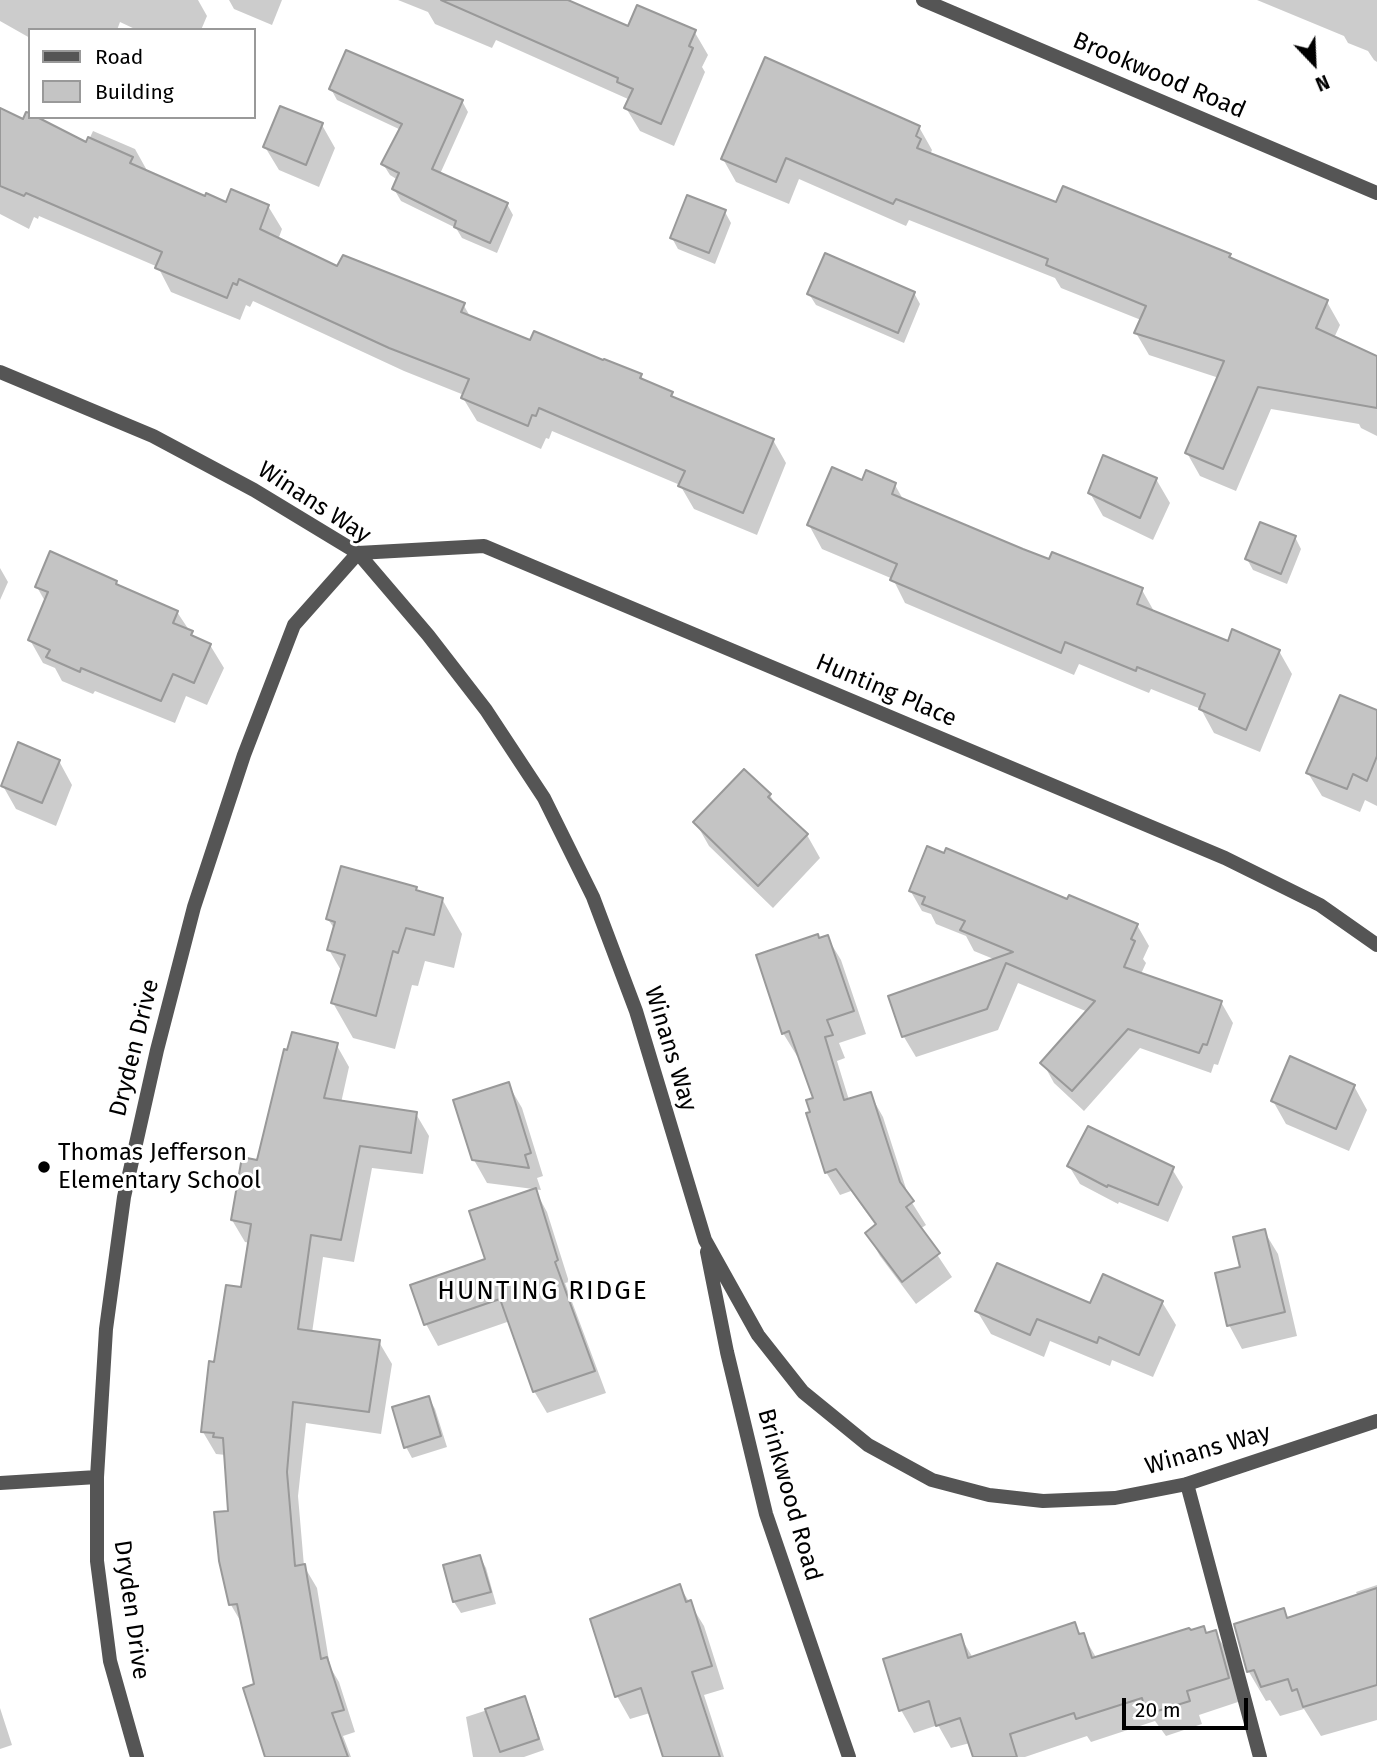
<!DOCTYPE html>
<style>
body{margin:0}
#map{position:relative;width:1377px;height:1757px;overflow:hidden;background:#fff;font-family:"Fira Sans",sans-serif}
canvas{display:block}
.legend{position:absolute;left:28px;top:28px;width:228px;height:91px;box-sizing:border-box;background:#fff;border:2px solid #999;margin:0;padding:9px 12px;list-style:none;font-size:21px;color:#000}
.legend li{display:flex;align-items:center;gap:14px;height:35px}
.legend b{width:35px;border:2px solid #999}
.north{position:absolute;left:1279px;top:28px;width:70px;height:70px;-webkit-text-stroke:5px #fff;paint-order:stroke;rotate:157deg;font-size:19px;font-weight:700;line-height:28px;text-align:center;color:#000}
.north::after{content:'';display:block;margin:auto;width:24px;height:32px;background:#000;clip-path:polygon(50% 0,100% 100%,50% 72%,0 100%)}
.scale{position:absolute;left:1122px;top:1698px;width:126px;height:32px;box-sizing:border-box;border:4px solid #000;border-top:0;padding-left:9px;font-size:21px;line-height:24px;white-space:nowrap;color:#000;-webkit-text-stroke:5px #fff;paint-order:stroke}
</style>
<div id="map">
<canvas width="1377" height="1757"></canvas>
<ul class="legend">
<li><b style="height:9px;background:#555"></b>Road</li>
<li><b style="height:19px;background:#c4c4c4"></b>Building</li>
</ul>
<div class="north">N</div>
<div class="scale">20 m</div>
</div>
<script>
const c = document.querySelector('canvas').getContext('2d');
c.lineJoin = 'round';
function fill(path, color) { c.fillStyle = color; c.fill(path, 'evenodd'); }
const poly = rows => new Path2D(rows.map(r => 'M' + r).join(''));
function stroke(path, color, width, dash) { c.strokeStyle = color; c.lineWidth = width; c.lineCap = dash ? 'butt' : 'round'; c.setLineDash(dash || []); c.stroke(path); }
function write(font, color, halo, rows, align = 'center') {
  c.font = font + ' "Fira Sans",sans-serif'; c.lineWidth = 6; c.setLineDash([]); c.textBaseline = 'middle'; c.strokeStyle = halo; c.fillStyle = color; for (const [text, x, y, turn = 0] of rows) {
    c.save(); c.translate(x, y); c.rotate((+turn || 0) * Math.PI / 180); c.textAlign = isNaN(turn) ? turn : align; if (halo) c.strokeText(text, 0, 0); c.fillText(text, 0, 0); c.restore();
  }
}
const shadow = poly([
 [0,0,198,0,207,16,201,30,137,30,120,22,117,30,30,30,30,38,0,21],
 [229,0,282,0,272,25,234,9],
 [398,0,564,0,629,28,694,31,708,55,702,67,705,72,674,146,640,131,626,108,629,101,628,99,496,40,492,48,435,24,428,12],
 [1257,0,1377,0,1377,62,1374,60,1368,51,1348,43,1344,36],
 [331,89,462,101,468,112,440,174,507,204,513,215,497,253,462,238,456,228,401,201,394,189,398,180,390,175,383,164,401,130,337,100],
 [0,110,24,122,30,117,87,144,93,131,135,149,149,174,206,198,227,204,268,206,282,229,278,240,338,268,463,304,471,318,531,342,641,375,644,382,671,394,674,399,773,440,786,463,757,535,694,509,680,485,552,431,549,439,546,438,541,449,477,421,463,398,464,395,404,371,253,301,250,307,246,305,240,320,171,292,158,267,39,216,38,219,34,217,29,229,0,214],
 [322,125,335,148,319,187,279,170,265,147],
 [919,127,932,150,930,155,1057,205,1230,255,1232,260,1327,302,1340,325,1334,338,1377,358,1377,436,1361,428,1359,424,1271,409,1236,491,1200,476,1187,453,1219,378,1149,355,1136,333,1141,320,1061,288,1055,278,909,220,906,226,799,179,789,204,736,182,723,159],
 [725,212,731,223,715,264,678,249,672,238],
 [914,293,920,304,904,343,816,305,809,294],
 [1156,479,1170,503,1153,540,1103,516,1090,493],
 [863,482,895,485,904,501,1023,551,1142,590,1155,613,1229,643,1279,651,1292,674,1260,752,1214,733,1201,709,1151,689,1149,693,1079,664,1074,675,905,603,893,579,822,549,809,525],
 [1295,537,1301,549,1287,584,1253,570,1247,559],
 [0,568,8,582,0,600],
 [116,582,120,588,177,612,195,639,210,645,224,668,207,705,186,696,175,723,95,691,93,694,62,681,55,668,43,663,30,640,46,603,37,587],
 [1377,712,1377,806,1365,800,1360,812,1322,796,1308,773],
 [59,761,72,785,56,826,16,809,3,786],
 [770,795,776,806,807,835,820,858,773,908,709,846,696,823],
 [416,888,419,893,442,899,462,934,454,968,425,961,418,986,412,985,395,1049,353,1038,333,1003,342,972,329,950,335,930,328,919],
 [910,890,1068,901,1137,925,1149,946,1143,959,1146,963,1141,974,1221,1002,1233,1023,1218,1065,1214,1064,1211,1073,1140,1048,1084,1111,1054,1083,1043,1063,1088,1012,1018,983,998,1030,916,1057,904,1037,890,997,996,960,974,951,966,936,936,924,931,914,922,911],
 [827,937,841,960,866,1034,839,1043,845,1058,837,1061,849,1100,870,1094,883,1117,909,1198,926,1225,920,1229,952,1277,916,1304,880,1256,867,1233,876,1226,851,1191,840,1195,826,1172,812,1113,815,1099,800,1055,797,1056,783,1033,819,940],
 [336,1044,349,1067,341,1103,416,1114,429,1136,423,1174,372,1168,354,1262,323,1257,312,1333,379,1342,392,1364,381,1434,306,1423,298,1496,304,1566,317,1588,330,1667,339,1682,355,1732,343,1736,351,1757,286,1757,256,1686,244,1627,231,1605,220,1561,230,1512,226,1455,216,1454,203,1432,216,1363,243,1289,250,1243,245,1242,232,1220,258,1162],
 [508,1084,522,1108,543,1176,537,1178,541,1190,487,1183,474,1160],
 [1354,1086,1367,1110,1349,1151,1286,1124,1273,1101],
 [1069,1166,1172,1169,1183,1187,1168,1222,1119,1202,1118,1204,1080,1184],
 [535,1190,547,1212,569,1282,565,1283,606,1393,547,1413,534,1391,510,1321,438,1346,426,1324,487,1260],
 [1264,1231,1278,1254,1297,1336,1242,1349,1229,1325,1242,1268],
 [1162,1302,1176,1325,1153,1377,1112,1360,1110,1366,1050,1341,1044,1357,991,1334,977,1311],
 [429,1398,435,1409,447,1447,412,1458,406,1447],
 [480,1557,486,1568,496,1604,461,1613,454,1602],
 [1377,1585,1377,1720,1321,1736,1304,1709,1280,1716,1270,1700,1266,1701,1249,1672,1236,1625,1283,1610,1288,1619,1358,1596,1356,1592],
 [680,1587,704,1626,724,1689,704,1695,724,1757,664,1757,650,1713,630,1719,617,1696],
 [1074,1624,1081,1635,1083,1635,1097,1659,1215,1632,1229,1655,1241,1701,1199,1715,1202,1724,1166,1736,1155,1721,1091,1742,1087,1736,1025,1757,975,1757,970,1743,951,1748,938,1725,914,1733,901,1710,960,1636,973,1658],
 [524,1698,530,1709,544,1750,524,1757,473,1757,466,1717],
 [0,1708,12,1745,0,1749]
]);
const building = poly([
 [441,0,568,0,628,26,637,5,696,30,689,46,693,48,661,124,624,108,633,89,617,82,618,78,441,0],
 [346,50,463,100,432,169,508,203,490,243,454,227,456,221,392,189,399,173,381,164,402,124,329,89,346,50],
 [765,57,920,126,916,136,921,139,917,148,1056,202,1063,186,1231,254,1229,257,1328,300,1316,328,1377,356,1377,408,1258,387,1223,469,1185,453,1224,361,1134,333,1146,306,1046,265,1048,259,896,199,893,204,786,158,776,182,721,159,765,57],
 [280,106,323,123,306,165,263,147,280,106],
 [0,108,23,119,26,112,30,113,30,117,37,117,86,142,88,137,133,157,130,163,205,196,206,193,226,202,231,189,269,205,260,229,337,266,343,255,465,303,461,312,530,340,534,331,603,360,604,359,642,374,640,378,673,392,671,396,774,439,743,513,678,486,685,471,539,408,536,416,532,415,528,426,461,398,469,379,389,348,239,279,237,285,233,283,227,298,155,268,162,252,26,193,24,196,0,186,0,108],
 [687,195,726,210,709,253,670,238,687,195],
 [825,253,915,292,898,333,807,294,825,253],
 [1103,455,1157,478,1140,518,1088,493,1103,455],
 [832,467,862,480,866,470,896,483,892,494,1023,549,1049,559,1052,552,1143,588,1137,604,1228,641,1232,629,1280,650,1246,730,1199,709,1205,694,1137,667,1136,671,1065,642,1061,653,890,580,897,564,807,525,832,467],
 [1260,522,1296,536,1281,574,1245,559,1260,522],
 [50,551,117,581,116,584,178,611,173,623,193,631,191,635,211,644,194,683,173,674,161,701,81,668,80,672,46,657,50,650,28,640,48,592,35,587,50,551],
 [1340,695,1377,710,1377,756,1367,781,1353,774,1347,789,1306,773,1340,695],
 [18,742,60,760,42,803,1,786,18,742],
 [744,769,771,794,768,797,808,834,758,886,693,822,744,769],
 [927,846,944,853,946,848,1067,899,1069,895,1138,924,1131,939,1135,941,1124,967,1222,1001,1207,1045,1203,1044,1199,1053,1128,1029,1072,1091,1040,1063,1095,1001,1006,963,987,1009,902,1037,888,996,1013,952,960,930,965,921,922,904,925,897,909,891,927,846],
 [341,866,417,887,416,890,443,898,434,935,406,928,398,953,393,951,376,1016,331,1003,345,955,327,950,335,922,326,919,341,866],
 [818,934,819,938,828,935,854,1011,827,1020,833,1035,825,1037,844,1100,871,1092,900,1182,914,1201,906,1207,940,1253,902,1282,865,1233,876,1224,836,1169,825,1173,806,1113,810,1112,806,1100,813,1098,789,1031,782,1034,756,955,818,934],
 [292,1032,338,1043,324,1098,417,1112,411,1153,360,1146,341,1240,311,1235,298,1329,380,1340,369,1412,293,1402,287,1472,295,1566,305,1564,321,1659,327,1657,344,1710,332,1713,348,1757,265,1757,243,1688,254,1684,237,1604,229,1605,219,1561,214,1512,228,1511,223,1438,213,1437,214,1433,201,1432,209,1361,214,1362,226,1285,241,1287,251,1224,231,1220,242,1157,257,1160,284,1049,287,1050,292,1032],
 [1290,1056,1355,1085,1336,1129,1271,1101,1290,1056],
 [509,1082,531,1153,525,1155,529,1168,472,1160,453,1100,509,1082],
 [1088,1126,1174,1167,1158,1205,1108,1185,1107,1187,1067,1166,1088,1126],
 [536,1188,558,1260,555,1262,595,1371,533,1392,500,1299,424,1325,410,1285,485,1259,469,1211,536,1188],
 [1265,1229,1285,1312,1227,1326,1215,1273,1240,1267,1233,1237,1265,1229],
 [997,1263,1090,1303,1103,1274,1163,1301,1139,1355,1099,1337,1097,1343,1037,1319,1030,1335,975,1311,997,1263],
 [429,1396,441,1436,404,1448,392,1407,429,1396],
 [480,1555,491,1592,453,1602,443,1565,480,1555],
 [680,1584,686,1602,691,1600,712,1666,692,1672,720,1757,663,1757,641,1688,615,1697,590,1619,680,1584],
 [1377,1588,1377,1685,1303,1707,1297,1689,1292,1691,1288,1679,1261,1687,1254,1670,1247,1672,1234,1624,1284,1608,1287,1618,1377,1588],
 [1075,1622,1079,1634,1084,1633,1092,1658,1189,1628,1191,1630,1204,1626,1206,1633,1216,1630,1229,1678,1187,1691,1190,1701,1151,1713,1149,1704,1144,1706,1142,1698,1076,1719,1074,1713,1010,1734,1017,1757,973,1757,960,1718,936,1726,929,1701,899,1711,883,1659,961,1634,968,1658,1075,1622],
 [525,1696,539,1739,500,1752,485,1709,525,1696]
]);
const lane = poly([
 [1187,1484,1260,1757]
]);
const street = poly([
 [923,0,1377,193],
 [0,372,153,436,254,490,358,553,428,635,486,710,544,798,593,897,636,1011,705,1240,758,1335,803,1392,868,1445,932,1480,989,1495,1043,1501,1115,1498,1187,1484,1377,1421],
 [358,553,484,546,1225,858,1320,905,1377,945],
 [707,1252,727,1352,766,1514,849,1757],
 [0,1483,97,1477],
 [137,1757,110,1661,97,1561,97,1477,106,1329,124,1197,157,1050,194,907,244,755,294,625,358,553]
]);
const markers = [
 [44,1167,7,"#000"]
];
const streetNames = [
 ["Brookwood Road",1159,76,23],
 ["Winans Way",314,503,33],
 ["Hunting Place",886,691,23],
 ["Dryden Drive",135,1048,-76],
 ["Winans Way",670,1049,73],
 ["Winans Way",1208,1450,-16],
 ["Brinkwood Road",789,1495,74],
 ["Dryden Drive",131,1610,82]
];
const poiNames = [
 ["Thomas Jefferson",58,1153],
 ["Elementary School",58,1181]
];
const neighbourhoodNames = [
 ["HUNTING RIDGE",543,1292]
];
fill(shadow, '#0003');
fill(building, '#c4c4c4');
stroke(building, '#999', 2);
stroke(lane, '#555', 14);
stroke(street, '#555', 14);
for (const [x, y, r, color] of markers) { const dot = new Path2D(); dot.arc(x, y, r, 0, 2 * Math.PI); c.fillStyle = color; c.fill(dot); stroke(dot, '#fff', 2.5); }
write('24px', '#000', '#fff', streetNames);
write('24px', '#000', '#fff', poiNames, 'left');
c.letterSpacing = '2px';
write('26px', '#000', '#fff', neighbourhoodNames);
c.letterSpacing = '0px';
</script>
